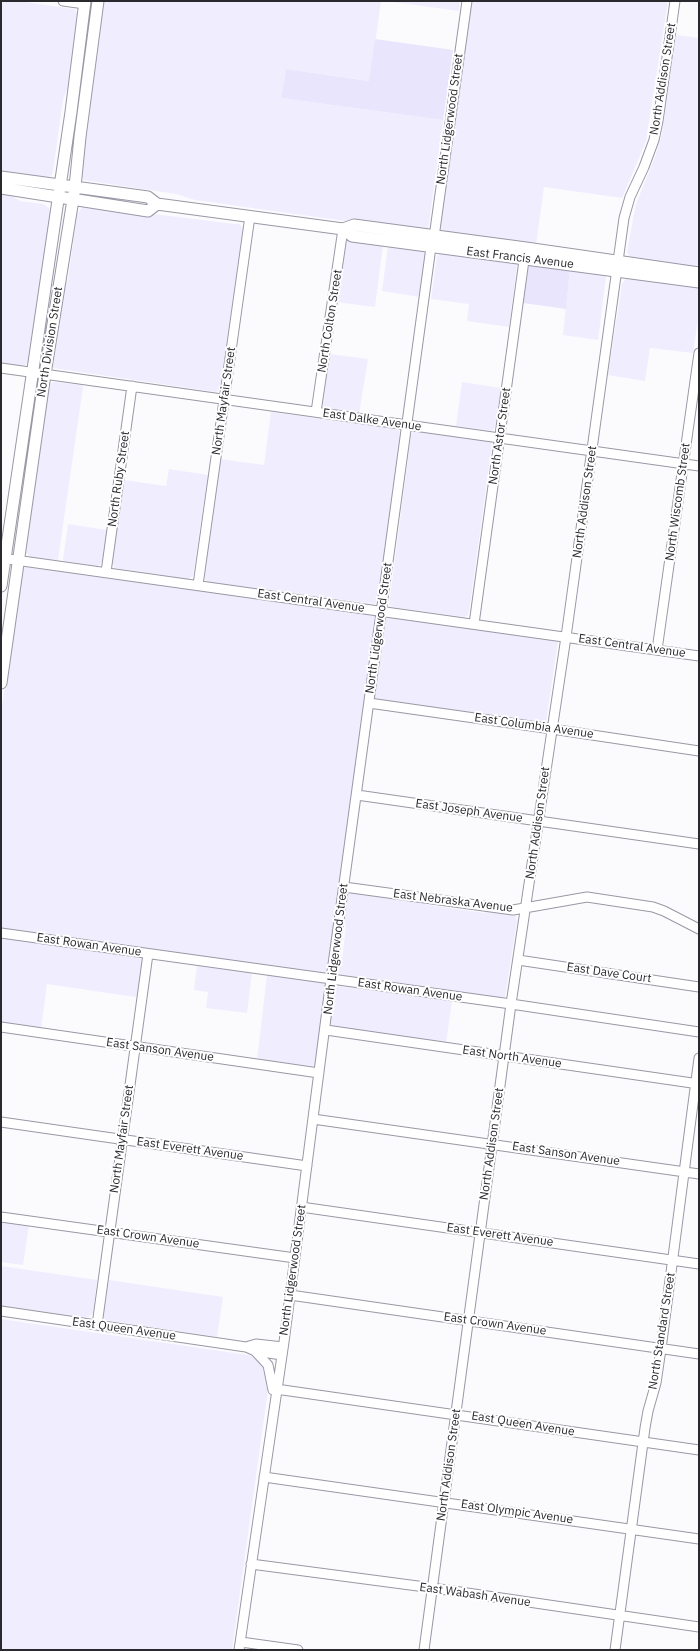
<!DOCTYPE html>
<style>
body{margin:0}
#map{position:relative;width:700px;height:1651px;overflow:hidden;background:#fbfbfe;font-family:"IBM Plex Sans",sans-serif}
canvas{display:block}
.frame{position:absolute;inset:0;border:2px solid #29292e;pointer-events:none}
</style>
<div id="map">
<canvas width="700" height="1651"></canvas>
<div class="frame"></div>
</div>
<script>
const c = document.querySelector('canvas').getContext('2d');
c.lineJoin = 'round';
function fill(path, color) { c.fillStyle = color; c.fill(path, 'evenodd'); }
const poly = rows => new Path2D(rows.map(r => 'M' + r).join(''));
function stroke(path, color, width, dash) { c.strokeStyle = color; c.lineWidth = width; c.lineCap = dash ? 'butt' : 'round'; c.setLineDash(dash || []); c.stroke(path); }
function write(font, color, halo, rows, align = 'center') {
  c.font = font + ' "IBM Plex Sans",sans-serif'; c.lineWidth = 4; c.setLineDash([]); c.textBaseline = 'middle'; c.strokeStyle = halo; c.fillStyle = color; for (const [text, x, y, turn = 0] of rows) {
    c.save(); c.translate(x, y); c.rotate((+turn || 0) * Math.PI / 180); c.textAlign = isNaN(turn) ? turn : align; if (halo) c.strokeText(text, 0, 0); c.fillText(text, 0, 0); c.restore();
  }
}
const built = poly([
 [3,1,17,1,74,9,78,14,68,86,63,100,53,171,51,176,46,179,1,173,1,7],
 [103,1,381,1,370,81,286,69,281,98,443,120,428,231,424,232,195,200,176,194,83,180,80,170],
 [386,1,460,1,459,11],
 [472,1,668,1,646,141,622,198,544,187,536,245,441,232,440,230],
 [676,35,699,38,699,269,633,259,629,256,627,251,636,204,655,157,662,134],
 [1,194,12,196,20,201,43,204,49,208,51,214,29,363,23,366,1,363],
 [88,206,235,224,239,224,243,228,220,388,219,390,216,392,53,368,52,362,62,295,68,279,77,215,82,207],
 [348,240,383,245,375,307,336,302,344,243],
 [388,246,421,250,425,253,420,297,382,291],
 [440,253,516,262,517,264,509,327,467,321,469,304,431,299,437,256],
 [570,268,603,273,606,277,598,340,563,335],
 [627,277,699,286,699,312,693,353,650,348,645,381,608,375,622,284],
 [329,354,368,359,359,414,325,409,322,406],
 [54,382,81,385,83,387,58,560,57,560,30,557,24,550,49,384],
 [462,382,501,388,495,427,492,431,456,426],
 [271,412,397,429,400,432,378,599,375,604,208,582,205,579,204,577,220,459,264,465],
 [418,431,490,442,492,445,469,612,467,616,464,617,392,607,389,605,411,436,413,432],
 [169,469,208,475,193,576,188,579,115,568,112,563,124,480,166,486],
 [68,524,107,530,102,561,100,565,97,566,64,561,63,559],
 [25,567,555,640,558,643,557,648,546,722,541,723,364,699,328,970,326,973,1,928,1,714,20,575,22,570],
 [351,892,424,903,428,905,484,913,490,911,516,916,517,921,505,997,500,998,339,975,337,968,342,960,346,926,344,918,347,895],
 [1,938,139,957,142,960,142,962,137,996,135,997,47,984,41,1029,1,1023],
 [197,966,252,973,247,1013,206,1008,208,992,194,990],
 [267,975,322,983,326,986,316,1064,314,1066,257,1060],
 [338,986,452,1001,446,1043,332,1026,330,1023,335,989],
 [1,1221,29,1225,23,1265,1,1262],
 [1,1266,97,1280,93,1313,90,1316,85,1318,1,1306],
 [109,1280,223,1297,217,1337,105,1320,103,1315],
 [1,1319,248,1355,255,1357,265,1363,269,1382,232,1650,1,1650]
]);
const green = poly([
 [375,39,453,50,443,120,281,98,286,69,369,81],
 [529,265,570,268,566,309,523,303]
]);
const minor = poly([
 [63,1,85,4],
 [434,237,467,1],
 [1,368,699,466],
 [316,412,343,229],
 [1,558,699,656],
 [106,572,132,386],
 [198,585,250,216],
 [474,624,525,253],
 [657,650,699,353],
 [369,703,552,729,699,751],
 [357,795,699,844],
 [344,887,513,910,587,897,653,907,664,911,699,929],
 [1,933,511,1004,699,1032],
 [518,960,699,987],
 [1,1027,319,1073],
 [326,1030,699,1084],
 [313,1119,699,1174],
 [1,1122,307,1166],
 [301,1207,699,1264],
 [1,1217,295,1258],
 [290,1295,699,1354],
 [1,1311,246,1347,255,1351,282,1355],
 [97,1325,148,954],
 [246,1347,256,1344,283,1347],
 [255,1351,268,1365,273,1390],
 [276,1389,699,1450],
 [264,1477,699,1539],
 [251,1564,433,1588,699,1627],
 [241,1642,298,1650],
 [239,1650,284,1342,331,979,431,247],
 [424,1650,511,1004,566,637,624,218,630,197,644,167,654,140,658,121,675,1],
 [615,1650,645,1428,648,1411,656,1383,661,1349,699,1058]
]);
const major = poly([
 [1,177,148,197,157,204,343,229,352,236,699,282],
 [1,188,148,211,157,204],
 [343,229,354,225,526,248,699,273],
 [1,586,71,112,85,1],
 [1,683,45,374,75,187,80,137,98,1]
]);
const streetNames = [
 ["North Addison Street",663,79,-81],
 ["North Lidgerwood Street",450,119,-82],
 ["East Francis Avenue",520,258,7],
 ["North Colton Street",330,321,-81],
 ["North Division Street",50,342,-81],
 ["North Mayfair Street",224,401,-82],
 ["East Dalke Avenue",372,420,8],
 ["North Astor Street",500,436,-82],
 ["North Ruby Street",119,479,-82],
 ["North Addison Street",585,502,-82],
 ["North Wiscomb Street",678,502,-82],
 ["East Central Avenue",311,601,8],
 ["North Lidgerwood Street",379,628,-82],
 ["East Central Avenue",632,646,8],
 ["East Columbia Avenue",534,726,8],
 ["East Joseph Avenue",469,811,8],
 ["North Addison Street",538,823,-82],
 ["East Nebraska Avenue",453,901,7],
 ["East Rowan Avenue",89,945,8],
 ["North Lidgerwood Street",336,949,-83],
 ["East Dave Court",609,973,8],
 ["East Rowan Avenue",410,990,8],
 ["East Sanson Avenue",160,1050,8],
 ["East North Avenue",512,1057,8],
 ["North Mayfair Street",122,1139,-82],
 ["North Addison Street",492,1144,-82],
 ["East Everett Avenue",190,1149,8],
 ["East Sanson Avenue",566,1154,8],
 ["East Everett Avenue",500,1235,8],
 ["East Crown Avenue",148,1237,8],
 ["North Lidgerwood Street",293,1270,-82],
 ["East Crown Avenue",495,1324,8],
 ["East Queen Avenue",124,1329,8],
 ["North Standard Street",662,1331,-81],
 ["East Queen Avenue",523,1424,9],
 ["North Addison Street",449,1465,-82],
 ["East Olympic Avenue",517,1512,8],
 ["East Wabash Avenue",475,1595,8]
];
fill(built, '#f0edff');
fill(green, '#e9e5fd');
stroke(minor, '#9a98a5', 11);
stroke(major, '#9a98a5', 13);
stroke(minor, '#fff', 9);
stroke(major, '#fff', 11);
write('12px', '#29292e', '#fff', streetNames);
</script>
